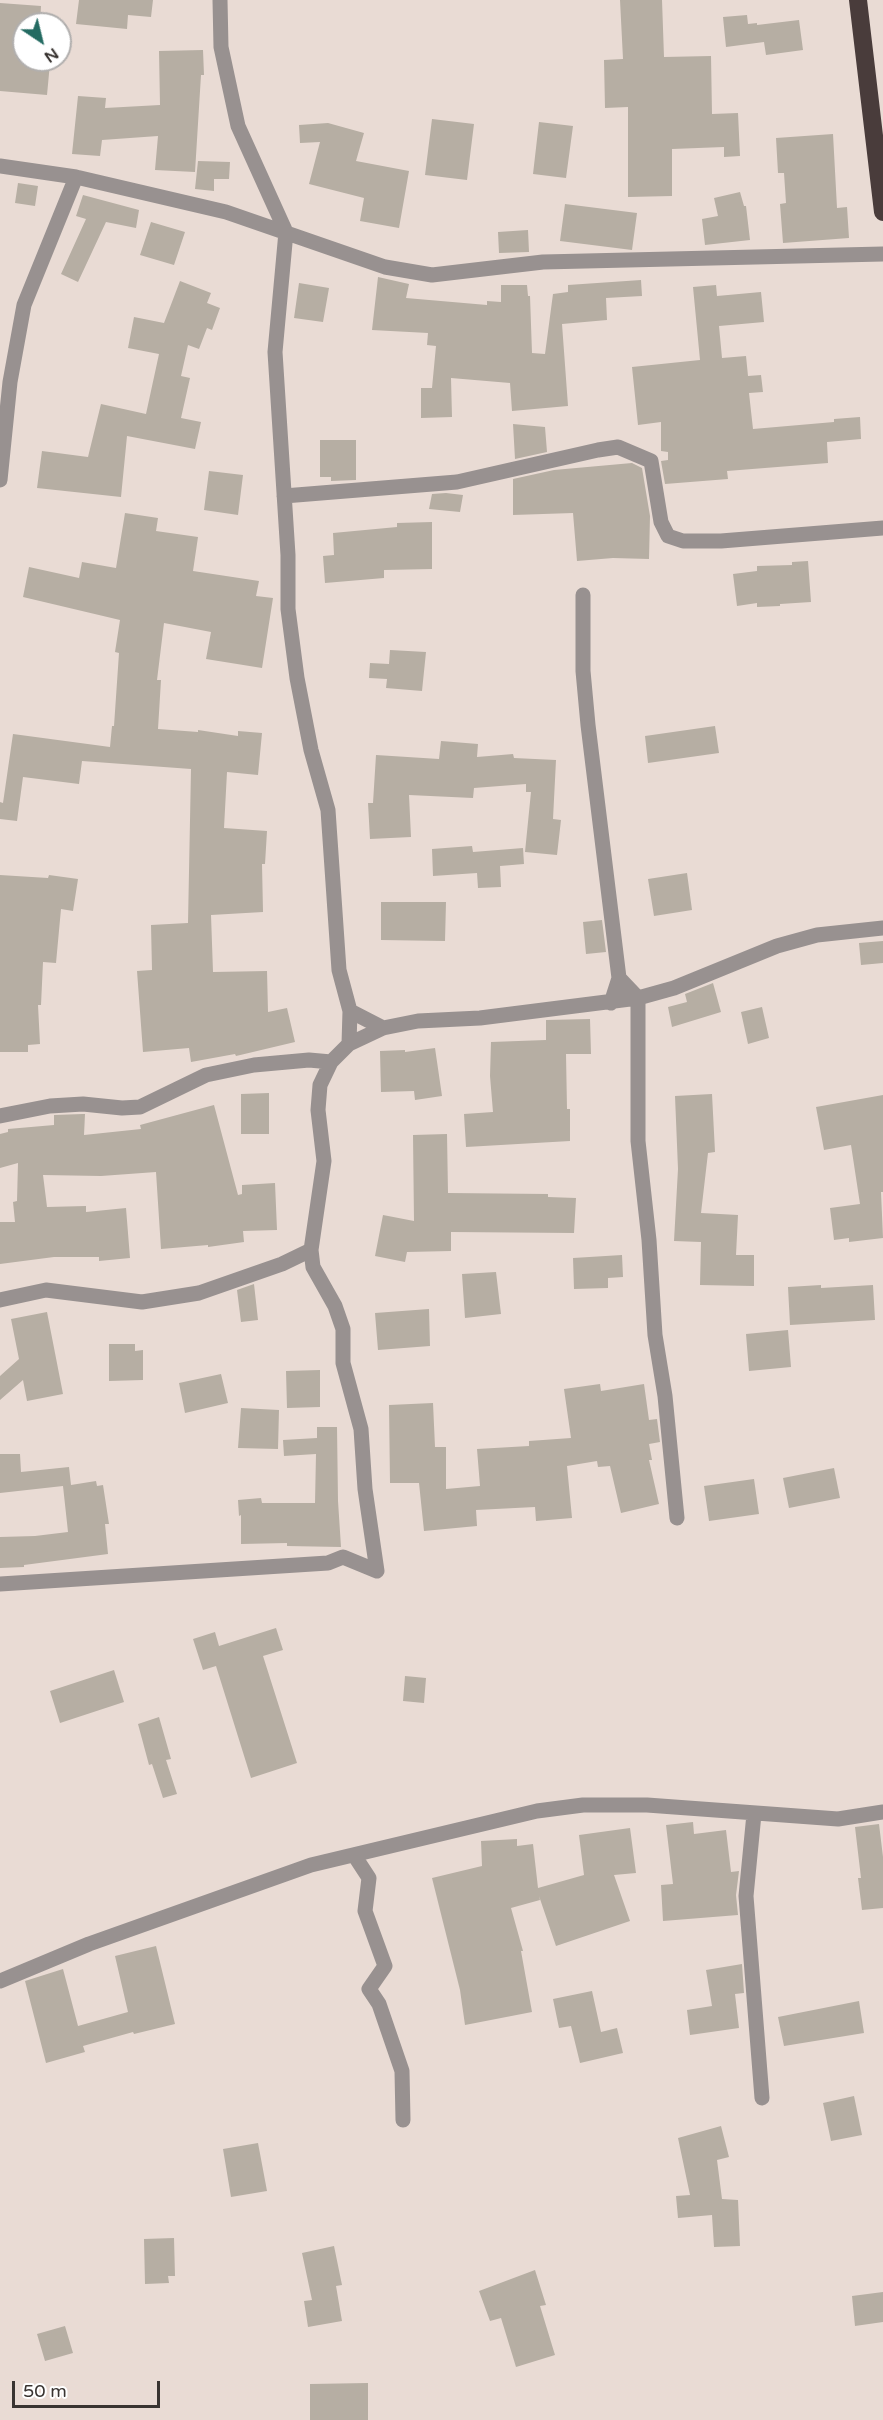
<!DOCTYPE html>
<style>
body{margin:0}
#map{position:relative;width:883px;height:2420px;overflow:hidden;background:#e9dbd4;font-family:"Varela Round",sans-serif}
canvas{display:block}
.north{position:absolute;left:12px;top:12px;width:60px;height:60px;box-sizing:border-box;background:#fff;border:2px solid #b0aead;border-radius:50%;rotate:145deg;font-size:16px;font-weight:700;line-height:24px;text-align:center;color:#393431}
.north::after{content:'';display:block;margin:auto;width:21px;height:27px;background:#246b62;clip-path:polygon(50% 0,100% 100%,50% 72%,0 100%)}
.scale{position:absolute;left:12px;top:2381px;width:148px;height:27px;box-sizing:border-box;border:3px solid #393431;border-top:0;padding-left:8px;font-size:18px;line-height:21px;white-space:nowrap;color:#393431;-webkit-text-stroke:4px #fff;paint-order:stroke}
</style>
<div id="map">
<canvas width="883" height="2420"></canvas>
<div class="north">N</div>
<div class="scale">50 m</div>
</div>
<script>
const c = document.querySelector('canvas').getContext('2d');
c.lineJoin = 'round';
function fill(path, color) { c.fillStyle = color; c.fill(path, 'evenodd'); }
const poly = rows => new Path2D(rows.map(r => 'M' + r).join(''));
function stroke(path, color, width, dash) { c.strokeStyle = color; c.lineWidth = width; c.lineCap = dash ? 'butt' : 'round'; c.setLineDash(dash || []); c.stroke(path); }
const building = poly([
 [79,0,153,0,151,17,128,15,127,29,76,24],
 [620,0,662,0,664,57,711,56,712,114,738,113,740,156,724,157,724,147,672,149,672,196,628,197,628,107,605,108,604,60,623,59],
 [0,3,41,6,40,24,24,24,24,60,50,63,47,95,0,91],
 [747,15,748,24,757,23,757,25,799,20,803,50,766,55,764,42,726,47,723,17],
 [203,50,204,75,201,75,195,172,155,170,158,136,102,140,100,156,72,154,78,96,106,98,105,108,160,105,159,51],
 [432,119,474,124,467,180,425,175],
 [539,122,573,126,566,178,533,174],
 [328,123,364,133,356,161,409,171,399,228,360,221,364,198,309,184,320,142,300,143,299,125],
 [833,134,837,208,847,207,849,238,783,243,780,204,786,203,784,173,778,173,776,138],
 [198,161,230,162,229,179,214,179,214,191,195,189],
 [18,183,38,186,35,206,15,203],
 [740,192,744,206,746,206,750,240,705,245,702,219,718,216,714,198],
 [83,195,139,210,136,228,106,222,78,282,61,274,86,219,76,216],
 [565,204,637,213,632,250,560,241],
 [151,222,185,232,174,265,140,255],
 [528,230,529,252,499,253,498,232],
 [378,277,409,284,406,298,487,305,487,301,501,302,501,285,527,285,528,296,530,296,532,353,545,354,553,294,568,292,568,285,641,280,642,296,606,298,607,320,562,324,568,406,512,411,510,383,451,378,452,417,421,418,421,388,432,388,436,346,427,345,428,333,372,330],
 [180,281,211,293,207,303,220,308,212,330,207,328,199,349,188,345,181,376,190,378,181,418,201,422,195,449,127,436,121,497,37,488,42,451,88,457,101,404,146,414,159,354,128,348,134,317,164,323],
 [299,283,329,288,323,322,294,318],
 [716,285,717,296,761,292,764,322,719,326,722,358,746,356,748,376,761,375,763,392,749,393,753,429,834,422,834,419,860,417,861,439,827,442,828,463,727,471,728,479,665,484,661,461,668,460,668,452,661,451,661,422,638,425,632,367,700,360,693,287],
 [513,424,545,427,547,452,515,459],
 [320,440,356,440,356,480,331,481,331,477,320,477],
 [632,463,642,468,650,516,649,559,613,558,577,561,573,513,513,515,513,479,554,470],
 [209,471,243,475,238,515,204,510],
 [446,493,463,495,460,512,429,509,432,494],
 [125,513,158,518,156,531,198,537,193,571,259,581,256,596,273,598,262,668,206,659,211,632,164,623,157,680,161,680,158,729,198,732,198,730,238,736,238,731,262,733,258,775,227,772,224,828,267,831,265,864,262,864,263,912,211,915,213,972,267,971,268,1012,287,1008,295,1042,236,1056,235,1054,191,1062,189,1048,143,1052,137,971,152,970,151,925,188,923,191,769,82,761,79,784,23,777,17,821,0,819,0,802,3,803,13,734,110,747,112,726,114,726,119,653,115,652,120,620,23,597,29,567,79,578,82,562,116,568],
 [432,522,432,569,384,570,384,578,325,583,323,556,334,555,333,533,397,527,397,523],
 [808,561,811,602,780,604,780,606,757,607,757,603,737,606,733,574,757,571,757,566,792,565,792,562],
 [390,650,426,652,422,691,386,688,387,679,369,678,370,663,389,664],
 [715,726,719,753,648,763,645,736],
 [441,741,478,744,477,757,513,754,514,758,556,760,553,819,561,820,557,855,525,852,531,792,526,792,526,784,474,788,473,798,409,795,411,837,370,839,368,803,373,803,376,755,439,759],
 [472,846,473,852,523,848,524,864,500,866,501,887,478,888,477,873,433,876,432,849],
 [687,873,692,910,654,916,648,879],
 [0,875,48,878,49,875,78,879,73,911,61,909,56,963,43,962,41,1005,38,1005,40,1044,28,1045,28,1052,0,1052],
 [381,902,446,902,445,941,381,940],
 [602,920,606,952,586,954,583,922],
 [883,941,883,963,861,965,859,943],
 [713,983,721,1012,672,1027,668,1007,687,1002,685,994],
 [762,1007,769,1038,748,1044,741,1012],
 [590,1019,591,1054,566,1054,567,1109,570,1109,570,1141,466,1147,464,1114,493,1112,490,1076,491,1042,546,1040,546,1020],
 [435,1048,442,1096,415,1100,414,1091,381,1092,380,1051,405,1050,405,1052],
 [269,1093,269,1134,241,1134,241,1094],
 [712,1094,715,1152,708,1153,701,1213,738,1215,736,1255,754,1255,754,1286,700,1285,701,1242,674,1241,678,1169,675,1096],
 [883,1095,883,1192,881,1192,883,1238,849,1242,849,1238,834,1240,830,1208,860,1204,851,1145,824,1150,816,1107],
 [214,1105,238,1195,242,1194,242,1185,275,1183,277,1230,243,1231,244,1242,208,1247,208,1245,161,1249,156,1172,101,1176,43,1175,47,1207,86,1206,86,1212,126,1208,130,1258,99,1261,99,1257,54,1257,0,1264,0,1222,15,1222,13,1202,17,1201,18,1163,0,1168,0,1134,8,1132,8,1129,54,1125,54,1115,83,1114,85,1114,84,1135,141,1129,140,1125],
 [447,1134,448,1193,548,1194,548,1197,576,1198,574,1233,451,1232,451,1251,407,1252,405,1262,375,1256,383,1215,414,1221,413,1135],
 [622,1255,623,1277,608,1278,608,1288,574,1289,573,1258],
 [496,1272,501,1314,465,1318,462,1274],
 [254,1284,258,1320,241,1322,237,1290],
 [821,1285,821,1288,873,1285,875,1320,790,1325,788,1287],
 [429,1309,430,1346,378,1350,375,1313],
 [47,1312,63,1394,27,1401,23,1380,0,1400,0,1376,19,1359,11,1319],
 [788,1330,791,1367,749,1371,746,1334],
 [109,1344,135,1344,135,1351,143,1350,143,1380,109,1381],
 [320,1370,320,1407,287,1408,286,1371],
 [221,1374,228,1403,185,1413,179,1383],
 [600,1384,601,1391,644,1384,649,1420,657,1419,660,1442,649,1444,652,1460,649,1460,659,1504,621,1513,610,1466,598,1467,597,1461,567,1466,572,1518,536,1521,535,1507,476,1510,477,1526,424,1531,419,1483,390,1483,389,1405,433,1403,435,1447,446,1447,446,1489,480,1486,477,1449,529,1446,529,1441,571,1438,564,1389],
 [241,1408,279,1410,278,1449,238,1448],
 [317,1427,337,1427,338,1501,341,1547,287,1546,287,1543,241,1544,241,1515,239,1516,238,1500,261,1498,262,1503,315,1503,316,1454,284,1456,283,1440,317,1438],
 [0,1454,20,1454,21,1472,69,1467,71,1485,96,1481,97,1486,103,1485,109,1524,105,1524,108,1554,24,1565,24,1567,0,1568,0,1537,35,1536,68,1532,63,1486,0,1493],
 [834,1468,840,1498,789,1508,783,1478],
 [754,1479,759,1514,709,1521,704,1486],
 [276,1628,283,1650,263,1656,297,1763,251,1778,216,1666,203,1670,193,1639,215,1632,219,1646],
 [114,1670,124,1702,60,1723,50,1691],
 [405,1676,426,1678,424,1703,403,1701],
 [159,1717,171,1759,166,1760,177,1794,163,1798,152,1764,149,1765,138,1724],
 [693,1822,694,1834,726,1830,731,1872,739,1871,736,1895,738,1915,663,1921,661,1885,673,1884,666,1825],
 [879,1824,883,1857,883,1908,862,1910,858,1878,861,1878,855,1827],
 [630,1828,636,1873,614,1875,630,1921,556,1946,539,1896,540,1900,511,1908,523,1951,521,1951,532,2012,465,2025,460,1990,432,1878,482,1866,481,1841,517,1839,517,1846,533,1844,538,1888,584,1875,579,1835],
 [156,1946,175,2024,134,2034,133,2032,83,2046,85,2052,46,2063,25,1981,63,1969,78,2026,128,2012,115,1956],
 [742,1964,744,1993,735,1994,739,2028,690,2035,687,2010,712,2006,706,1970],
 [592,1991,601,2032,617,2028,623,2053,580,2063,571,2026,559,2028,553,1999],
 [859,2001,864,2033,784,2046,778,2017],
 [854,2096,862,2135,831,2141,823,2103],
 [721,2126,729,2157,717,2160,722,2199,738,2200,740,2246,714,2247,712,2215,678,2218,676,2196,690,2195,678,2138],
 [258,2143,267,2191,231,2197,223,2149],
 [174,2238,175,2276,168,2276,169,2283,145,2284,144,2239],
 [334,2246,342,2285,336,2286,342,2321,308,2327,304,2301,312,2300,302,2253],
 [535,2270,546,2305,540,2306,555,2355,516,2367,501,2318,490,2321,479,2291],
 [883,2292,883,2322,855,2326,852,2296],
 [65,2326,73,2353,45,2361,37,2334],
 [368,2383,368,2420,310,2420,310,2384]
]);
const minor = poly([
 [220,0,221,47,238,126,286,232,275,352,288,555,288,609,297,678,311,750,328,810,339,970,350,1011,349,1044],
 [0,166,76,177,226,212,385,267,432,275,543,262,883,254],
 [0,480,10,382,24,305,76,177],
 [284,496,457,482,598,450,618,447,651,461,661,522,668,536,683,541,721,541,883,528],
 [583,595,583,671,588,725,619,978,611,1003],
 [619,978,638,998,638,1141,649,1240,655,1335,665,1396,677,1518],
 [350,1011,383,1028],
 [0,1116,50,1106,83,1104,122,1108,140,1107,206,1075,254,1065,309,1060,331,1062],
 [0,1300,46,1290,142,1302,199,1293,282,1264,311,1250],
 [0,1584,328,1563,343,1557,377,1571,365,1489,361,1429,343,1363,343,1329,335,1306,313,1267,311,1250,324,1161,318,1110,320,1085,331,1062,349,1044,383,1028,418,1021,480,1018,638,998,674,988,777,946,817,935,883,928],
 [754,1814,746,1896,762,2098],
 [354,1855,369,1878,365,1911,385,1966,369,1989,379,2004,402,2071,403,2120],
 [0,1981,89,1944,311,1865,537,1811,583,1805,647,1805,838,1819,883,1812]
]);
const highway = poly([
 [858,0,883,212]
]);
fill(building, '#b6aea3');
stroke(minor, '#989190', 15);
stroke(highway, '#493c3b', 18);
</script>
